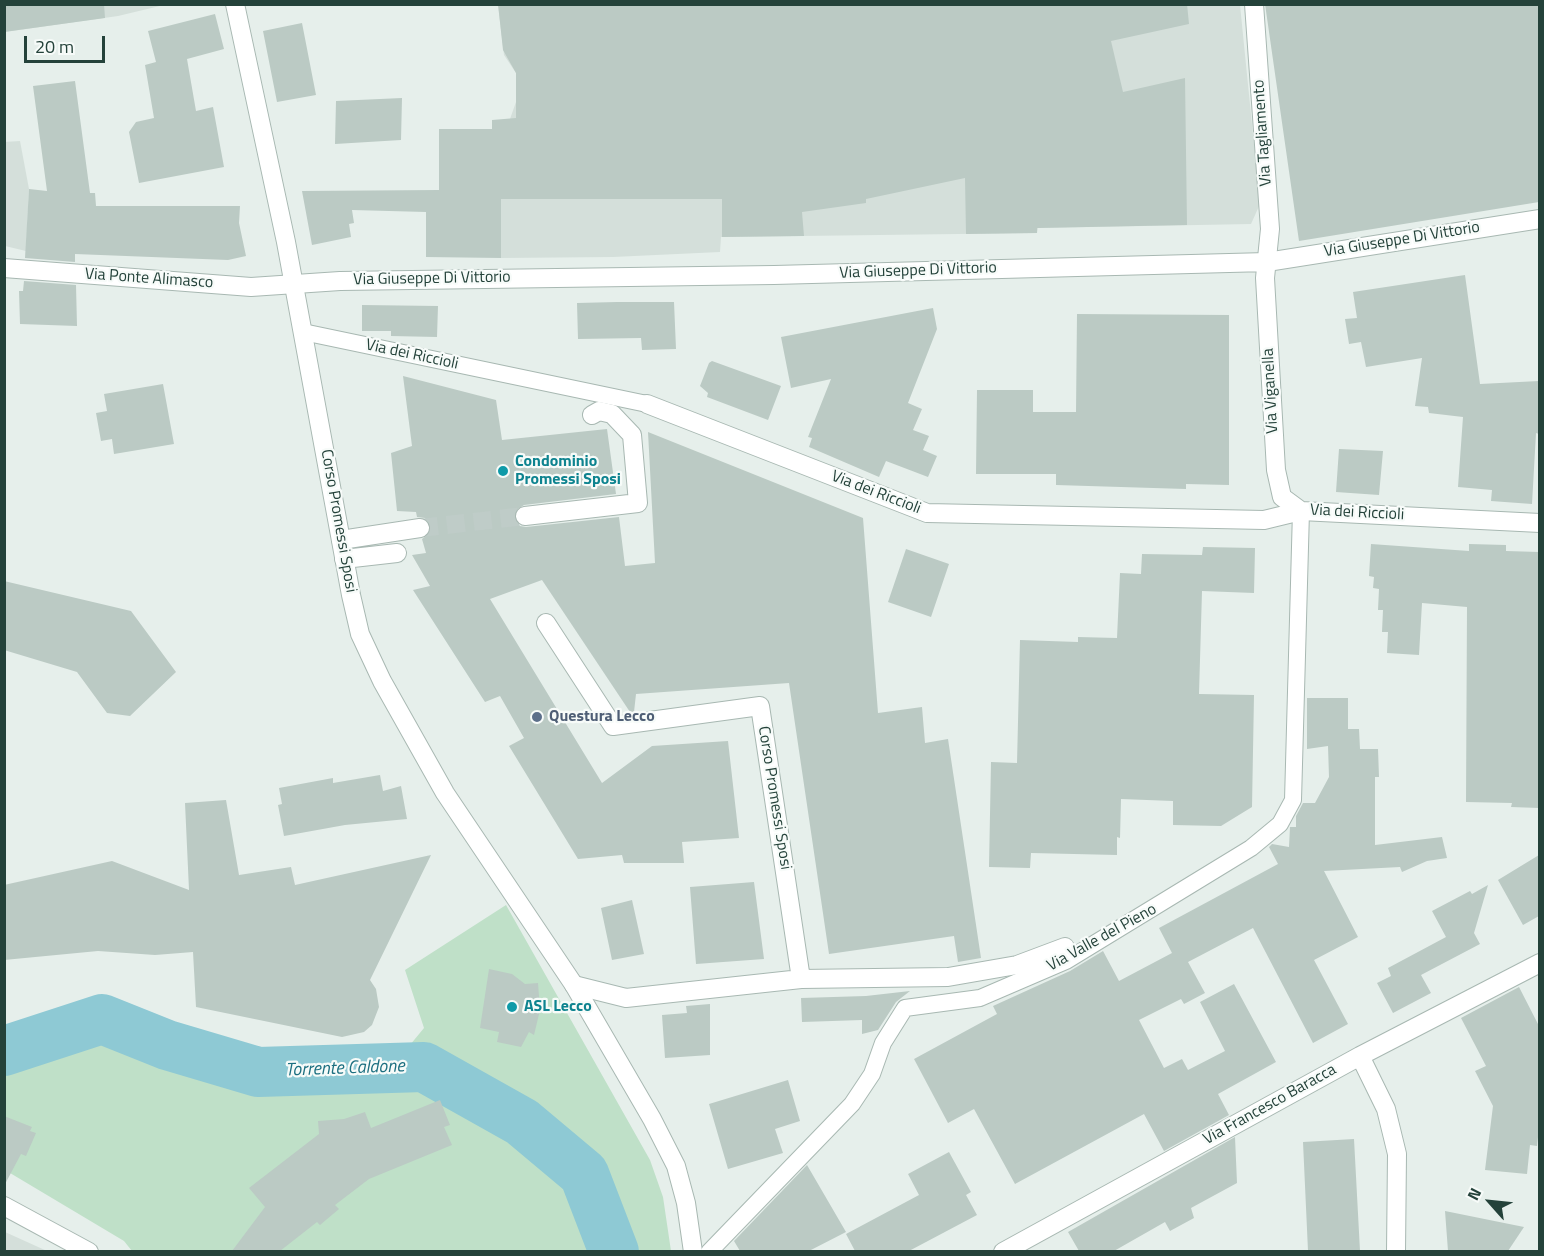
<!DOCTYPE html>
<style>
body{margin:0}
#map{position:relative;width:1544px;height:1256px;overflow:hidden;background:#e6efeb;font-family:"Titillium Web",sans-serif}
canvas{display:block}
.frame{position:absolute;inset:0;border:6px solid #24423a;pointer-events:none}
.north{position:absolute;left:1460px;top:1172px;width:60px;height:60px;-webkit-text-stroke:4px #f7fbf9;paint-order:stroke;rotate:297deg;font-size:16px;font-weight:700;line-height:24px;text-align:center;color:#24423a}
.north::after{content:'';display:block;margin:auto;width:21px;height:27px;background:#24423a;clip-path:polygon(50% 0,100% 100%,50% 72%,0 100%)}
.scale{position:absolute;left:24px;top:36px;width:81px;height:27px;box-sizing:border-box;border:3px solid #24423a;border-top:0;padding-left:8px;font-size:18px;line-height:21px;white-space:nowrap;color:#24423a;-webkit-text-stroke:4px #f7fbf9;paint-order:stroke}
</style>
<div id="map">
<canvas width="1544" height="1256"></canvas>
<div class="frame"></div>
<div class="north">N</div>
<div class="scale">20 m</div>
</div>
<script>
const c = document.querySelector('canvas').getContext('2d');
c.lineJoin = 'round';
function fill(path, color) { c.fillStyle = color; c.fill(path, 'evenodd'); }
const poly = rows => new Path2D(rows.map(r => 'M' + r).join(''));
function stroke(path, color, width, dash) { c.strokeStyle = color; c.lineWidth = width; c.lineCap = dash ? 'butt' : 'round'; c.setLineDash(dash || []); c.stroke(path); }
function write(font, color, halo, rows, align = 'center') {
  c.font = font + ' "Titillium Web",sans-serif'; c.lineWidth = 4.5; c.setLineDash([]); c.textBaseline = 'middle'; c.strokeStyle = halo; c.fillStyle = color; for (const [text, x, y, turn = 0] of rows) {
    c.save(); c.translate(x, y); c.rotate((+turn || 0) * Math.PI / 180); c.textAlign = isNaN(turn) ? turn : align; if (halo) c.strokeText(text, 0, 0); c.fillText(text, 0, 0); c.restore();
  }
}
const built = poly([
 [4,5,164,5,118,16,5,32],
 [498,5,1240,5,1260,204,1251,224,1038,228,1037,233,721,237,720,252,613,257,500,258,501,190,510,119,516,102,516,73,504,55],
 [20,141,29,189,26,251,5,246,4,142],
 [4,1232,5,1232,47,1251,5,1251]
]);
const green = poly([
 [506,905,650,1160,663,1197,671,1251,132,1251,124,1241,5,1170,5,1043,79,1012,115,1011,130,1016,167,1045,258,1072,341,1070,405,1051,424,1028,405,970]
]);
const river = poly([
 [4,1051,102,1019,167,1045,258,1072,424,1067,522,1122,584,1174,614,1252]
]);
const building = poly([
 [4,4,104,4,105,18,4,32],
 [498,4,1187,4,1189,24,1111,41,1123,92,1185,78,1187,225,1037,228,1037,233,966,234,965,178,866,199,866,203,802,212,804,236,722,237,722,199,501,199,501,258,426,257,426,212,352,210,354,223,349,224,351,237,312,245,302,191,439,190,439,129,492,129,492,120,516,118,516,73,503,50],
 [1265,4,1539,4,1539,202,1299,241],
 [215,14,224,49,187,59,196,111,213,107,224,167,139,183,129,132,136,122,154,118,145,65,156,62,148,31],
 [302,23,316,95,277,102,263,31],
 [75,81,90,193,95,193,96,206,240,206,239,223,246,256,228,260,75,254,75,262,25,258,29,189,47,191,33,86],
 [402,98,401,140,335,144,336,101],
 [1465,275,1480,384,1539,381,1539,434,1536,433,1532,504,1491,501,1492,490,1458,487,1463,417,1429,413,1428,407,1415,406,1422,358,1366,367,1361,342,1349,344,1345,319,1357,318,1353,292],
 [24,281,76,285,77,326,20,324,19,291,23,291],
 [617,302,674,302,676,349,642,350,641,338,578,339,577,303],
 [362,305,438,306,437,337,391,336,391,331,362,331],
 [933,308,937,329,908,403,922,409,913,430,929,436,923,450,937,456,928,477,886,461,879,477,809,447,812,438,808,437,831,379,791,388,781,337],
 [1077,314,1229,315,1229,485,1186,484,1186,489,1056,485,1056,474,976,474,977,390,1033,390,1033,412,1076,412],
 [712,361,781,386,768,420,707,397,708,393,700,386,709,363],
 [403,376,496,400,502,440,607,429,616,494,524,505,515,511,514,518,520,526,526,527,619,517,625,566,655,563,648,432,863,518,878,713,922,707,925,743,948,739,981,958,958,962,954,936,829,954,789,683,636,694,634,712,630,712,542,580,490,599,602,783,652,746,728,741,739,838,682,842,684,863,624,863,622,855,578,859,509,746,524,738,500,696,485,702,413,590,430,586,412,555,426,553,422,539,430,533,431,527,425,518,417,517,416,512,397,511,391,453,412,446],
 [163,384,174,444,114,454,112,439,101,441,96,413,107,411,104,394],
 [1339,449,1383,451,1379,495,1336,492],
 [1371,544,1469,551,1469,544,1506,545,1506,551,1539,552,1539,808,1511,807,1512,803,1466,802,1467,607,1422,603,1419,655,1387,653,1388,632,1382,632,1383,610,1378,610,1379,589,1373,588,1374,577,1369,576],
 [1203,547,1255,548,1254,593,1202,591,1199,694,1254,695,1252,807,1221,826,1173,825,1173,801,1121,799,1120,838,1117,837,1117,855,1031,853,1030,868,989,867,991,762,1017,763,1020,640,1078,642,1078,637,1117,638,1120,573,1141,574,1142,554,1202,555],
 [906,549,949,564,931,617,888,602],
 [4,581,131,611,176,672,130,716,107,713,77,672,4,650],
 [1307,698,1348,698,1348,729,1359,729,1360,749,1378,749,1379,777,1375,777,1375,845,1442,837,1447,858,1427,861,1402,872,1400,867,1324,871,1358,937,1314,960,1348,1024,1313,1043,1253,928,1188,962,1205,993,1184,1004,1181,999,1139,1020,1164,1068,1182,1059,1188,1070,1225,1051,1200,1002,1234,984,1276,1062,1218,1094,1229,1115,1164,1151,1144,1114,1015,1184,974,1109,948,1123,914,1059,997,1014,993,1006,1070,971,1103,951,1119,981,1172,953,1159,928,1278,864,1269,847,1272,844,1289,847,1290,827,1296,827,1296,816,1303,803,1315,803,1329,777,1328,746,1307,749],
 [380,775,383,791,401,786,407,819,345,825,284,836,278,805,282,804,279,788,333,778,333,783],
 [226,800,239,875,291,867,295,885,431,855,370,980,376,989,379,1007,372,1025,364,1032,342,1037,196,1007,193,952,155,955,98,951,4,960,4,885,112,861,189,890,185,803],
 [1539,855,1539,916,1523,925,1498,880],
 [754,882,764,959,696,964,690,887],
 [1488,885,1474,933,1480,944,1421,975,1431,993,1393,1013,1377,983,1391,976,1388,968,1446,937,1432,911,1470,891,1472,894],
 [632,900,644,954,612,960,601,908],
 [489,969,512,974,525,984,538,983,540,1010,534,1035,529,1032,521,1047,497,1042,499,1032,480,1028],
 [1519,987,1539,1026,1539,1128,1537,1146,1530,1145,1527,1174,1485,1170,1493,1106,1475,1071,1486,1066,1461,1018],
 [910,991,896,1002,878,1030,862,1034,862,1020,802,1022,801,998,866,996],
 [710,1004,710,1055,665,1058,662,1015,687,1013,686,1006],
 [788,1080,800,1121,775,1129,783,1153,728,1169,709,1104],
 [440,1100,450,1125,444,1127,452,1145,369,1179,335,1205,339,1209,320,1225,317,1222,280,1251,232,1251,265,1207,249,1188,319,1134,318,1121,344,1119,365,1112,371,1128],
 [4,1116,32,1127,30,1131,36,1133,26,1156,21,1154,4,1186],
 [1235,1137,1237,1183,1191,1208,1194,1218,1170,1231,1165,1222,1114,1251,1079,1251,1068,1232],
 [1354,1139,1360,1251,1308,1251,1303,1142],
 [949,1152,971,1192,966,1195,977,1215,909,1251,855,1251,846,1234,919,1195,908,1174],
 [807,1165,846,1232,809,1251,740,1251,734,1241],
 [1445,1211,1524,1227,1508,1251,1448,1251]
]);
const minorTunnel = poly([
 [420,528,525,516]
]);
const pedestrian = poly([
 [303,332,647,404],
 [709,1252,852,1104,872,1074,883,1043,905,1008,980,998,1066,961,1251,848,1280,824,1293,800,1301,511]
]);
const minor = poly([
 [1254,4,1270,229,1265,278,1276,470,1282,497,1301,511],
 [4,268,251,287,340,281,774,275,1267,262,1540,219],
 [647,404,927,513,1264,520,1301,511,1540,523],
 [525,516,638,503,632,435,612,414,599,411,592,415],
 [341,540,420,528],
 [344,559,397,553],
 [546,623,613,726,760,706,801,979],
 [574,985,626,998,801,979,948,977,1017,965,1065,947],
 [1360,1056,1386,1109,1397,1154,1396,1252],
 [4,1206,89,1252],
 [1003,1252,1360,1056,1540,963]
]);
const tertiary = poly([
 [235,4,286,242,351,595,360,634,382,681,445,793,574,985,652,1119,676,1166,686,1203,693,1252]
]);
const markers = [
 [503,471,6,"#0f9aa8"],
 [537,717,6,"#5c6f8a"],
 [512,1007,6,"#0f9aa8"]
];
const streetNames = [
 ["Via Tagliamento",1263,133,-94],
 ["Via Giuseppe Di Vittorio",1402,240,-9],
 ["Via Giuseppe Di Vittorio",918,271,-2],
 ["Via Ponte Alimasco",149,279,4],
 ["Via Giuseppe Di Vittorio",432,279,-1],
 ["Via dei Riccioli",412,355,12],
 ["Via Viganella",1271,391,-93],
 ["Via dei Riccioli",876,493,21],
 ["Via dei Riccioli",1357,513,3],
 ["Corso Promessi Sposi",338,521,80],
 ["Corso Promessi Sposi",774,798,81],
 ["Via Valle del Pieno",1102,938,-29],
 ["Via Francesco Baracca",1270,1105,-29]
];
const cultureNames = [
 ["Condominio",515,462],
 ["Promessi Sposi",515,480],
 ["ASL Lecco",524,1007]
];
const serviceNames = [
 ["Questura Lecco",549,717]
];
const waterNames = [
 ["Torrente Caldone",345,1069,-2]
];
fill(built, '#d4dfda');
fill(green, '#bfe0c8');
stroke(river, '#8ec9d4', 50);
fill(building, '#bbcac4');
stroke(minorTunnel, '#bfccc8', 18, [18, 9]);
stroke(pedestrian, '#a8b8b2', 18);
stroke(minor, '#a8b8b2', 20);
stroke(tertiary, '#a8b8b2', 20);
stroke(pedestrian, '#fff', 16);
stroke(minor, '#fff', 18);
stroke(tertiary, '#fff', 18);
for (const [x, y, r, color] of markers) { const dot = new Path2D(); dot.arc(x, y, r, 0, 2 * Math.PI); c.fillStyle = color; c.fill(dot); stroke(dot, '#f7fbf9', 2); }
write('16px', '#24423a', '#f7fbf9', streetNames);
write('bold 16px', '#0d838f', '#f7fbf9', cultureNames, 'left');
write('bold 16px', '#4e5e75', '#f7fbf9', serviceNames, 'left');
write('italic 18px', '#1c6f80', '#f7fbf9', waterNames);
</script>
